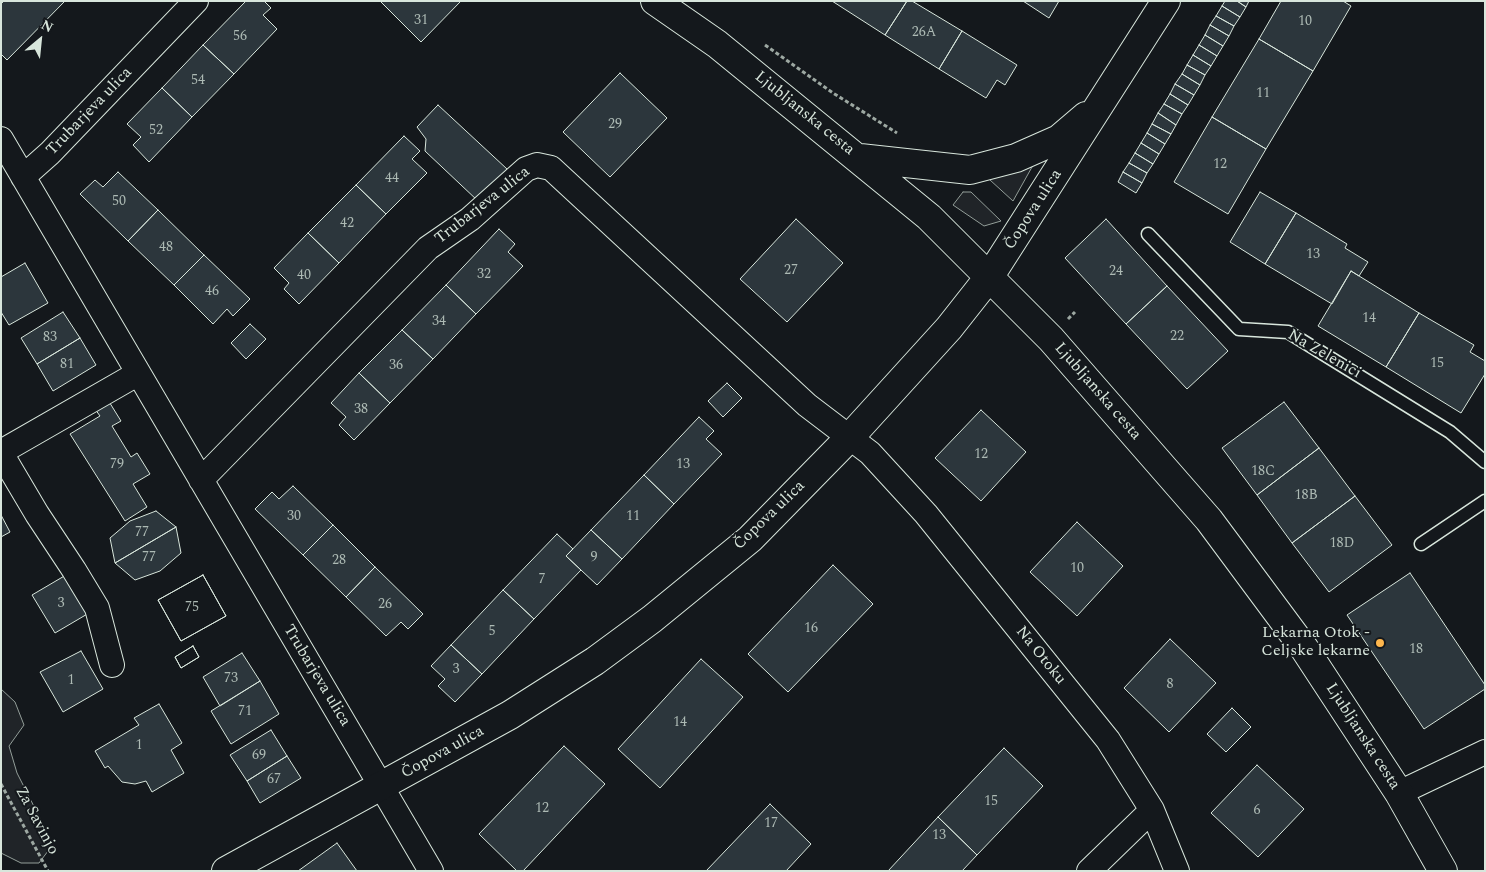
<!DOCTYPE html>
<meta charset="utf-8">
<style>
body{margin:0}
#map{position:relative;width:1486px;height:872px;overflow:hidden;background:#14181c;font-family:Spectral,serif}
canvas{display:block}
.frame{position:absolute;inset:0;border:2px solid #d8e6dc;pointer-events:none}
.north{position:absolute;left:15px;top:15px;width:50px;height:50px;-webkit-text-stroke:4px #14181c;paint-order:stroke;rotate:28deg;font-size:14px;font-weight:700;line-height:20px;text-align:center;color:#d8e6dc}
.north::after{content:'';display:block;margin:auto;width:18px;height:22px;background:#d8e6dc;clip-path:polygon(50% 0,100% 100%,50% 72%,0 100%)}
</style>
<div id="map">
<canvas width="1486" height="872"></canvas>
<div class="frame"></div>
<div class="north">N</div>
</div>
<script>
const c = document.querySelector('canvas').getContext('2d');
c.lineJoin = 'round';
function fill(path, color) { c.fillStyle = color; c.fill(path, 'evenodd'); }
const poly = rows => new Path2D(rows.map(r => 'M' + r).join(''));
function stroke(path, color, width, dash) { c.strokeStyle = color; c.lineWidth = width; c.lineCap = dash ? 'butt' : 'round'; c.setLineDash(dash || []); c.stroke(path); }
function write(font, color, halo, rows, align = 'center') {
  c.font = font + ' Spectral,serif'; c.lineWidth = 4; c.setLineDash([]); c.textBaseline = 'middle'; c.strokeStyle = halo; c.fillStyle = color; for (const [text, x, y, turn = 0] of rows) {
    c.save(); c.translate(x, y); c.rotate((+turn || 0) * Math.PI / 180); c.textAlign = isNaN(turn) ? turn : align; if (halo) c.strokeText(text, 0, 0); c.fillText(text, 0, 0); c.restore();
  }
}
const green = poly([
 [1029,163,1032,167,1013,201,990,180,990,176,1029,163],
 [963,192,971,192,1001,221,984,226,953,205,963,192],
 [1,689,15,702,24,725,9,746,17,773,46,830,48,851,39,863,21,863,1,853,1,689]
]);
const building = poly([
 [4,1,65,1,7,60,1,54,1,4,4,1],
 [246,1,264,1,271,8,263,15,277,29,234,74,203,45,246,1],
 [380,1,461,1,421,42,380,1],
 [832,1,907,1,885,35,832,1],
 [907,1,912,1,962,31,939,69,885,35,907,1],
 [1023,1,1059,1,1049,18,1023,1],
 [1225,1,1237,1,1246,7,1240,17,1222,6,1225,1],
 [1237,1,1249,1,1246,7,1237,1],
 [1281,1,1343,1,1351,6,1313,71,1259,39,1281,1],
 [1222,6,1240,17,1234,26,1216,16,1222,6],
 [1216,16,1234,26,1229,36,1210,25,1216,16],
 [1210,25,1229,36,1223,46,1205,35,1210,25],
 [962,31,1017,65,1005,85,997,80,986,98,939,69,962,31],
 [1205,35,1223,46,1217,56,1199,45,1205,35],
 [1259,39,1313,71,1266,149,1212,117,1259,39],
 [203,45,234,74,192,117,162,88,203,45],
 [1199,45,1217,56,1211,66,1193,55,1199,45],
 [1193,55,1211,66,1205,75,1187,65,1193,55],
 [1187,65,1205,75,1200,85,1182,74,1187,65],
 [620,73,667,118,610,177,563,132,620,73],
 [1182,74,1200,85,1194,95,1175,84,1182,74],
 [1175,84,1194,95,1188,105,1170,94,1175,84],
 [162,88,192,117,149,162,133,145,141,137,127,124,162,88],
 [1170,94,1188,105,1182,114,1164,104,1170,94],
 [1164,104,1182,114,1176,125,1158,113,1164,104],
 [438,105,507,169,478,201,425,151,426,139,417,127,438,105],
 [1158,113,1176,125,1171,134,1152,124,1158,113],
 [1212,117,1266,149,1228,214,1174,182,1212,117],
 [1152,124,1171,134,1165,144,1147,133,1152,124],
 [1147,133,1165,144,1159,154,1141,143,1147,133],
 [404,136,420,151,412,159,427,173,386,214,356,185,404,136],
 [1141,143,1159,154,1153,164,1135,153,1141,143],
 [1135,153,1153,164,1147,173,1129,163,1135,153],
 [1129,163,1147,173,1142,183,1123,172,1129,163],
 [118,172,158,210,128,241,80,194,95,180,103,187,118,172],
 [1123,172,1142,183,1136,193,1118,182,1123,172],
 [356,185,386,214,339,263,308,233,356,185],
 [1260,192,1296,213,1265,264,1230,242,1260,192],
 [158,210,204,255,174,285,128,241,158,210],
 [1296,213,1347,244,1345,248,1368,262,1359,276,1351,271,1332,304,1265,264,1296,213],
 [796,219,843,263,787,322,740,279,796,219],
 [1106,219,1167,286,1126,324,1065,258,1106,219],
 [499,229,515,244,508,252,523,266,476,314,446,285,499,229],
 [308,233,339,263,299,304,284,289,289,283,274,268,308,233],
 [204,255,250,299,233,316,227,309,213,324,174,285,204,255],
 [25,263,48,303,9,325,1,312,1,277,25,263],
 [1351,271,1419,313,1386,367,1318,326,1351,271],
 [446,285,476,314,433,359,402,330,446,285],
 [1167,286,1228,351,1187,389,1126,324,1167,286],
 [63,312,80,338,37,364,21,338,63,312],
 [1419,313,1474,345,1470,352,1485,361,1485,374,1461,413,1386,367,1419,313],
 [250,324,266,339,246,359,231,343,250,324],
 [402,330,433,359,390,403,359,373,402,330],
 [80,338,96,365,53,391,37,364,80,338],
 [359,373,390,403,354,440,339,425,346,417,331,403,359,373],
 [727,383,742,398,723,417,708,401,727,383],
 [108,400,121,421,112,426,131,457,137,453,150,474,133,484,147,507,125,521,70,434,100,416,95,409,108,400],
 [1284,402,1319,448,1257,495,1222,448,1284,402],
 [981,410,1026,452,981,501,935,458,981,410],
 [699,417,714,431,706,439,722,454,674,504,644,475,699,417],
 [1319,448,1355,496,1292,543,1257,495,1319,448],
 [644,475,674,504,622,559,591,530,644,475],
 [293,486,333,525,303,555,255,509,272,492,279,499,293,486],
 [1355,496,1392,545,1329,592,1292,543,1355,496],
 [156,511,176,527,115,563,110,538,130,521,156,511],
 [1,515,10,532,1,537,1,515],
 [1077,522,1123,566,1077,616,1030,572,1077,522],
 [333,525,375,567,346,597,303,555,333,525],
 [176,527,181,553,160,571,135,580,115,563,176,527],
 [591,530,622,559,597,585,566,556,591,530],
 [557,534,573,549,566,556,581,570,534,619,503,590,557,534],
 [833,565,873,604,788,692,748,654,833,565],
 [375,567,423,614,408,629,401,622,386,636,346,597,375,567],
 [1410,573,1485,685,1485,689,1424,729,1347,615,1410,573],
 [66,575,89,613,55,633,32,595,66,575],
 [203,575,226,616,181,641,158,600,203,575],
 [203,575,226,616,181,641,158,600,203,575],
 [503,590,534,619,482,674,451,645,503,590],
 [1170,639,1216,683,1169,732,1124,688,1170,639],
 [451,645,482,674,455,702,438,686,445,679,431,666,451,645],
 [193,646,199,657,181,668,175,657,193,646],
 [193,646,199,657,181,668,175,657,193,646],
 [81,651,103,689,63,712,40,672,81,651],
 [242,653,260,681,220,706,203,677,242,653],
 [701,659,743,697,660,788,618,749,701,659],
 [260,681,279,714,231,744,211,711,260,681],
 [159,704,182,743,171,750,184,773,152,792,146,781,135,784,122,782,108,766,105,768,95,751,139,725,134,718,159,704],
 [1232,708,1251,727,1226,752,1207,734,1232,708],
 [271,730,287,756,247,781,230,755,271,730],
 [564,746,605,784,523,871,517,871,479,834,564,746],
 [1004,748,1043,786,977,855,938,817,1004,748],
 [287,756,301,778,260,803,247,781,287,756],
 [1257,765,1304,809,1258,857,1211,813,1257,765],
 [770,804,811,844,786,871,706,871,770,804],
 [938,817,977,855,962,871,888,871,938,817],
 [337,843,357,871,298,871,337,843]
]);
const path = poly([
 [765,45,833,93,897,133],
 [1068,319,1075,312],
 [1,784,48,871]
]);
const service = poly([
 [1148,234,1239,329,1288,332,1450,432,1485,462],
 [1421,544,1485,501]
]);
const minor = poly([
 [1,139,431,871],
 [23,177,50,153,196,1],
 [1,452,137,374],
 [1,453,37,514,74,570,97,608,112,665],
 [201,480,428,248,470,219,526,169,537,165,551,168,807,405,870,453,926,514,1108,740,1152,810,1177,871],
 [1399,793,1485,752],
 [1089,871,1152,810]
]);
const tertiary = poly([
 [655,1,717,44,929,217,1051,339,1209,520,1304,648,1399,793,1443,871],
 [860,158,970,170,1016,158,1059,139,1086,116],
 [226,871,510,715,595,661,652,619,750,539,850,437,949,328,990,276,1166,1]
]);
const markers = [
 [1380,643,5,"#ffb74d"]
];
const numberNames = [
 ["31",421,21],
 ["10",1305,22],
 ["26A",924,33],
 ["56",240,37],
 ["54",198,81],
 ["11",1263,94],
 ["29",615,125],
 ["52",156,131],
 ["12",1220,165],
 ["44",392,179],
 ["50",119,202],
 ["42",347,224],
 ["48",166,248],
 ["13",1313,255],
 ["27",791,271],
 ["24",1116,272],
 ["32",484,275],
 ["40",304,276],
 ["46",212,292],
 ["14",1369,319],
 ["34",439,322],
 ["22",1177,337],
 ["83",50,338],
 ["15",1437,364],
 ["81",67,365],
 ["36",396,366],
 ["38",361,410],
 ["12",981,455],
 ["79",117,465],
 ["13",683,465],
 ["18C",1263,472],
 ["18B",1306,496],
 ["30",294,517],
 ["11",633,517],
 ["77",142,533],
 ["18D",1342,544],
 ["77",149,558],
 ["9",594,558],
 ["28",339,561],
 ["10",1077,569],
 ["7",542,580],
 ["3",61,604],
 ["26",385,605],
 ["75",192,608],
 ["16",811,629],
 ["5",492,632],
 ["18",1416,650],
 ["3",456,670],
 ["73",231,679],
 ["1",71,681],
 ["8",1170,685],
 ["71",245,712],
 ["14",680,723],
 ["1",139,746],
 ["69",259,756],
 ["67",274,780],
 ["15",991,802],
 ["12",542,809],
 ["6",1257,811],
 ["17",771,824],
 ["13",939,836]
];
const streetNames = [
 ["Trubarjeva ulica",90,112,-46],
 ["Ljubljanska cesta",804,114,39],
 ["Trubarjeva ulica",483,206,-38],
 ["Čopova ulica",1034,210,-57],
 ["Na Zelenici",1324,355,30],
 ["Ljubljanska cesta",1097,392,49],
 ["Čopova ulica",770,516,-44],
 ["Na Otoku",1040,656,51],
 ["Trubarjeva ulica",316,676,59],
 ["Ljubljanska cesta",1362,737,57],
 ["Čopova ulica",443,753,-29],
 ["Za Savinjo",36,821,62]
];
const poiNames = [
 ["Lekarna Otok -",1370,634],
 ["Celjske lekarne",1370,652]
];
fill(green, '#202428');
stroke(green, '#939e99', 1);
fill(building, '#2c363c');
stroke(building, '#d8e6dc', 1);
stroke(service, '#d8e6dc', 15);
stroke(minor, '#d8e6dc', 26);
stroke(tertiary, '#d8e6dc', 30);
stroke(path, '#9da8a2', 3, [4, 2.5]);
stroke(service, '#14181c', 12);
stroke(minor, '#14181c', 24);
stroke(tertiary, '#14181c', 28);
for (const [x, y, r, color] of markers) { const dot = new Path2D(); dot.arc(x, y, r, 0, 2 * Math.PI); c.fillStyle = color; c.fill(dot); stroke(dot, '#14181c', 2); }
write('14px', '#adbab4', null, numberNames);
write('16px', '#d8e6dc', '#14181c', streetNames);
write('16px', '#d8e6dc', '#14181c', poiNames, 'right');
</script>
